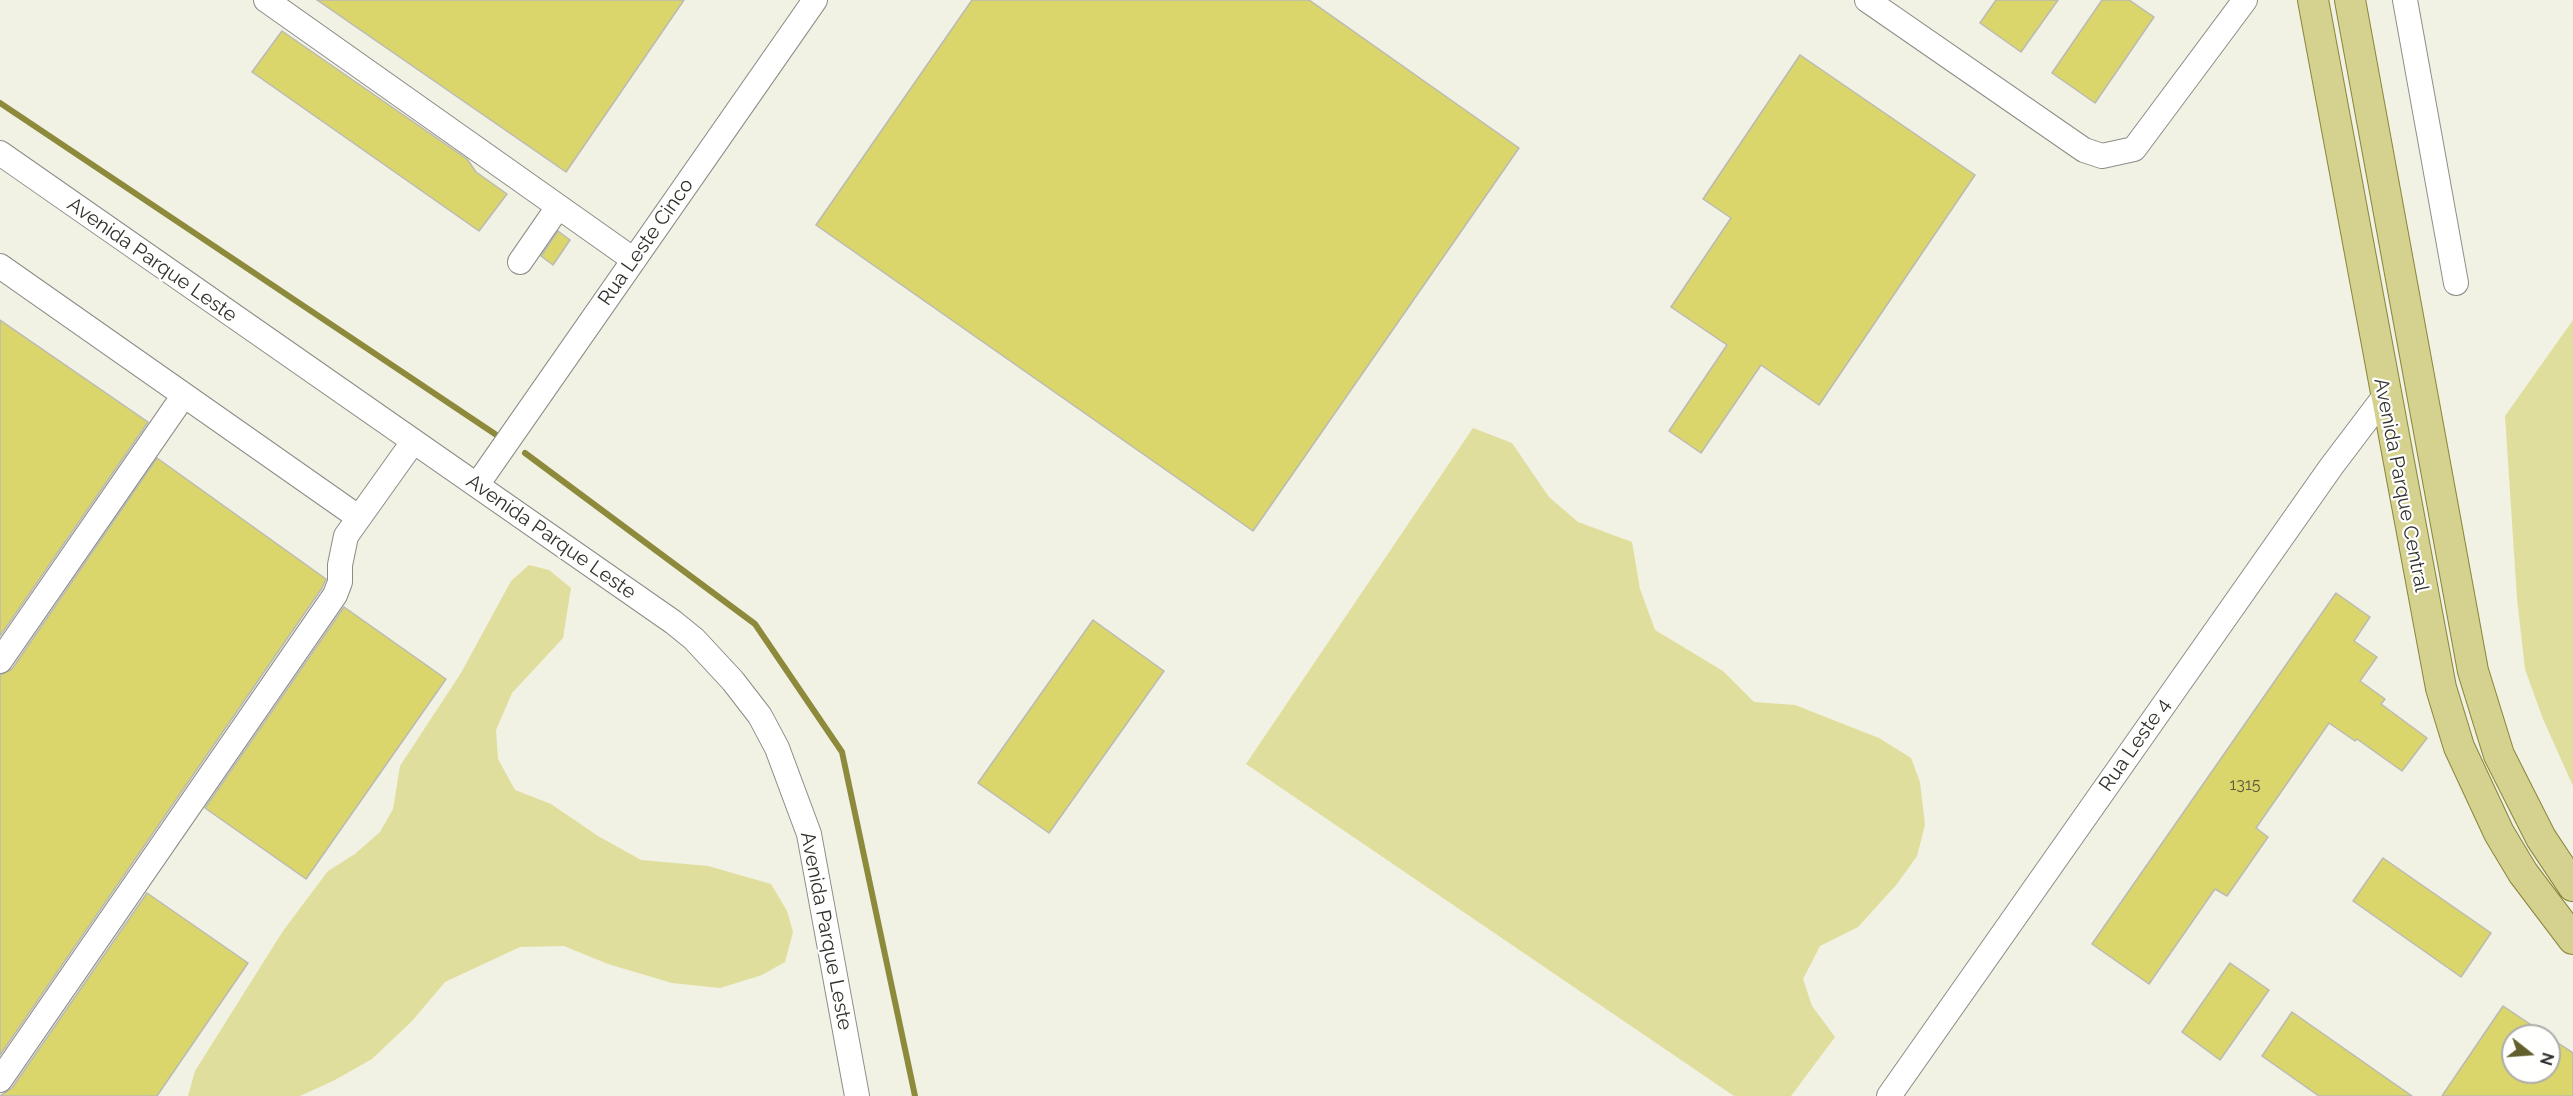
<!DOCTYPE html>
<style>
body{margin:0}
#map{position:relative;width:2573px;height:1096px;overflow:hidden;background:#fcfcf6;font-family:Raleway,sans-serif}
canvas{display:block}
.north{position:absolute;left:2501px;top:1024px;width:60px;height:60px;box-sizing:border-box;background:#fffffe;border:2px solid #adadab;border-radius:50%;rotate:107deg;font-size:16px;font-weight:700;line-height:24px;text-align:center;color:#31312f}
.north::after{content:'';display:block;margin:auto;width:21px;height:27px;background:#615f2c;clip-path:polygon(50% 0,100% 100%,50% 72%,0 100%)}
</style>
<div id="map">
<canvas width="2573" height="1096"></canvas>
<div class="north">N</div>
</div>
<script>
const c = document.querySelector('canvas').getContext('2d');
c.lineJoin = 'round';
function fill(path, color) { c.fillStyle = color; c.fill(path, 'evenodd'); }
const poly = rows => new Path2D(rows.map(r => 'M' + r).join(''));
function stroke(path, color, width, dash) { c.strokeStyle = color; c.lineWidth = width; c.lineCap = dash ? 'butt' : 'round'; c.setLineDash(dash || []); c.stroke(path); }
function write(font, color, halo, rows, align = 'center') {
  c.font = font + ' Raleway,sans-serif'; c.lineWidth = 4.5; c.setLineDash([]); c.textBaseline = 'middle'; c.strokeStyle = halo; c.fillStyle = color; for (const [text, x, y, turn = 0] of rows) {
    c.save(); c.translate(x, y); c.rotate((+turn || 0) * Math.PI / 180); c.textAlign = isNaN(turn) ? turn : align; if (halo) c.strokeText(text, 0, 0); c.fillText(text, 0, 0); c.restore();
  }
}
const built = poly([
 [0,0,2573,0,2573,1096,0,1096],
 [2513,1036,2549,1036,2549,1072,2513,1072]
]);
const green = poly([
 [2573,320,2573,786,2543,719,2525,669,2517,598,2505,416],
 [1473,428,1512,443,1549,497,1578,522,1632,542,1640,589,1655,630,1723,671,1754,702,1795,705,1879,738,1911,758,1920,782,1925,825,1917,856,1897,884,1858,927,1820,946,1803,979,1812,1006,1835,1037,1791,1096,1734,1096,1246,764],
 [529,565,549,570,571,588,563,638,512,693,496,730,498,759,515,790,551,804,598,836,641,860,708,866,771,884,787,911,793,932,785,962,762,975,720,988,672,983,608,964,564,946,520,947,445,982,412,1021,372,1059,333,1081,300,1096,188,1096,195,1071,283,931,328,871,355,854,380,832,393,809,400,766,461,673,511,581]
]);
const stream = poly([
 [0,103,495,434],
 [525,453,755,624,842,752,915,1096]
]);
const building = poly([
 [317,0,684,0,566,172,317,0],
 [972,0,1309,0,1519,148,1253,531,816,225,972,0],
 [1996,0,2058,0,2021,52,1980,23,1996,0],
 [2102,0,2129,0,2154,17,2095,103,2052,73,2102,0],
 [282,31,467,159,476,172,507,194,479,231,252,72,282,31],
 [1800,55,1975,175,1819,405,1761,365,1701,453,1669,431,1727,345,1671,307,1731,218,1703,199,1800,55],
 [558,231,570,240,553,265,541,256,558,231],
 [0,320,148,422,0,636,0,320],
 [157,458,326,579,322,588,0,1055,0,675,12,669,157,458],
 [2336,593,2370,617,2354,641,2377,657,2360,681,2385,699,2381,704,2427,738,2402,771,2357,739,2355,741,2329,723,2256,828,2268,837,2227,896,2215,889,2149,984,2092,944,2336,593],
 [344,607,446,679,306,879,205,808,344,607],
 [1093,620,1164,671,1049,833,978,783,1093,620],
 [2383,858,2491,933,2461,977,2353,901,2383,858],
 [147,893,248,963,157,1096,0,1096,12,1088,147,893],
 [2230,963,2269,990,2220,1060,2182,1032,2230,963],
 [2503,1006,2548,1036,2513,1036,2513,1072,2549,1072,2549,1037,2573,1053,2573,1096,2442,1096,2503,1006],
 [2292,1012,2412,1096,2319,1096,2262,1056,2292,1012]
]);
const minor = poly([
 [266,0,634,260],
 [1867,0,2084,150,2102,156,2134,149,2245,0],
 [2405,0,2456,283],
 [0,153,673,622,694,639,733,681,760,716,777,748,809,834,857,1096],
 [520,262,558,207],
 [0,266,358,517],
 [477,485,815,0],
 [0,661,184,395],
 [0,1080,335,595,340,582,340,565,346,536,413,442],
 [1889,1096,2331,467,2384,397]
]);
const major = poly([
 [2313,0,2441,688,2459,747,2499,833,2523,873,2573,939],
 [2350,0,2473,671,2499,755,2541,838,2573,886]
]);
const numberNames = [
 ["1315",2245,785]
];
const streetNames = [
 ["Rua Leste Cinco",646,242,-55],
 ["Avenida Parque Leste",152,260,35],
 ["Avenida Parque Central",2401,485,79],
 ["Avenida Parque Leste",551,537,35],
 ["Rua Leste 4",2135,745,-55],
 ["Avenida Parque Leste",826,931,79]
];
fill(built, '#f1f1e4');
fill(green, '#e0de9c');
stroke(stream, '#8d8a3c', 6);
fill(building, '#dbd66b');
stroke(building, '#babab5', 1.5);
stroke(minor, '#8c8c87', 26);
stroke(major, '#89863b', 32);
stroke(minor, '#fff', 24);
stroke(major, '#d5d18e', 30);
write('16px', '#5c5a3e', null, numberNames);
write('20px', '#31312f', '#fffffe', streetNames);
</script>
